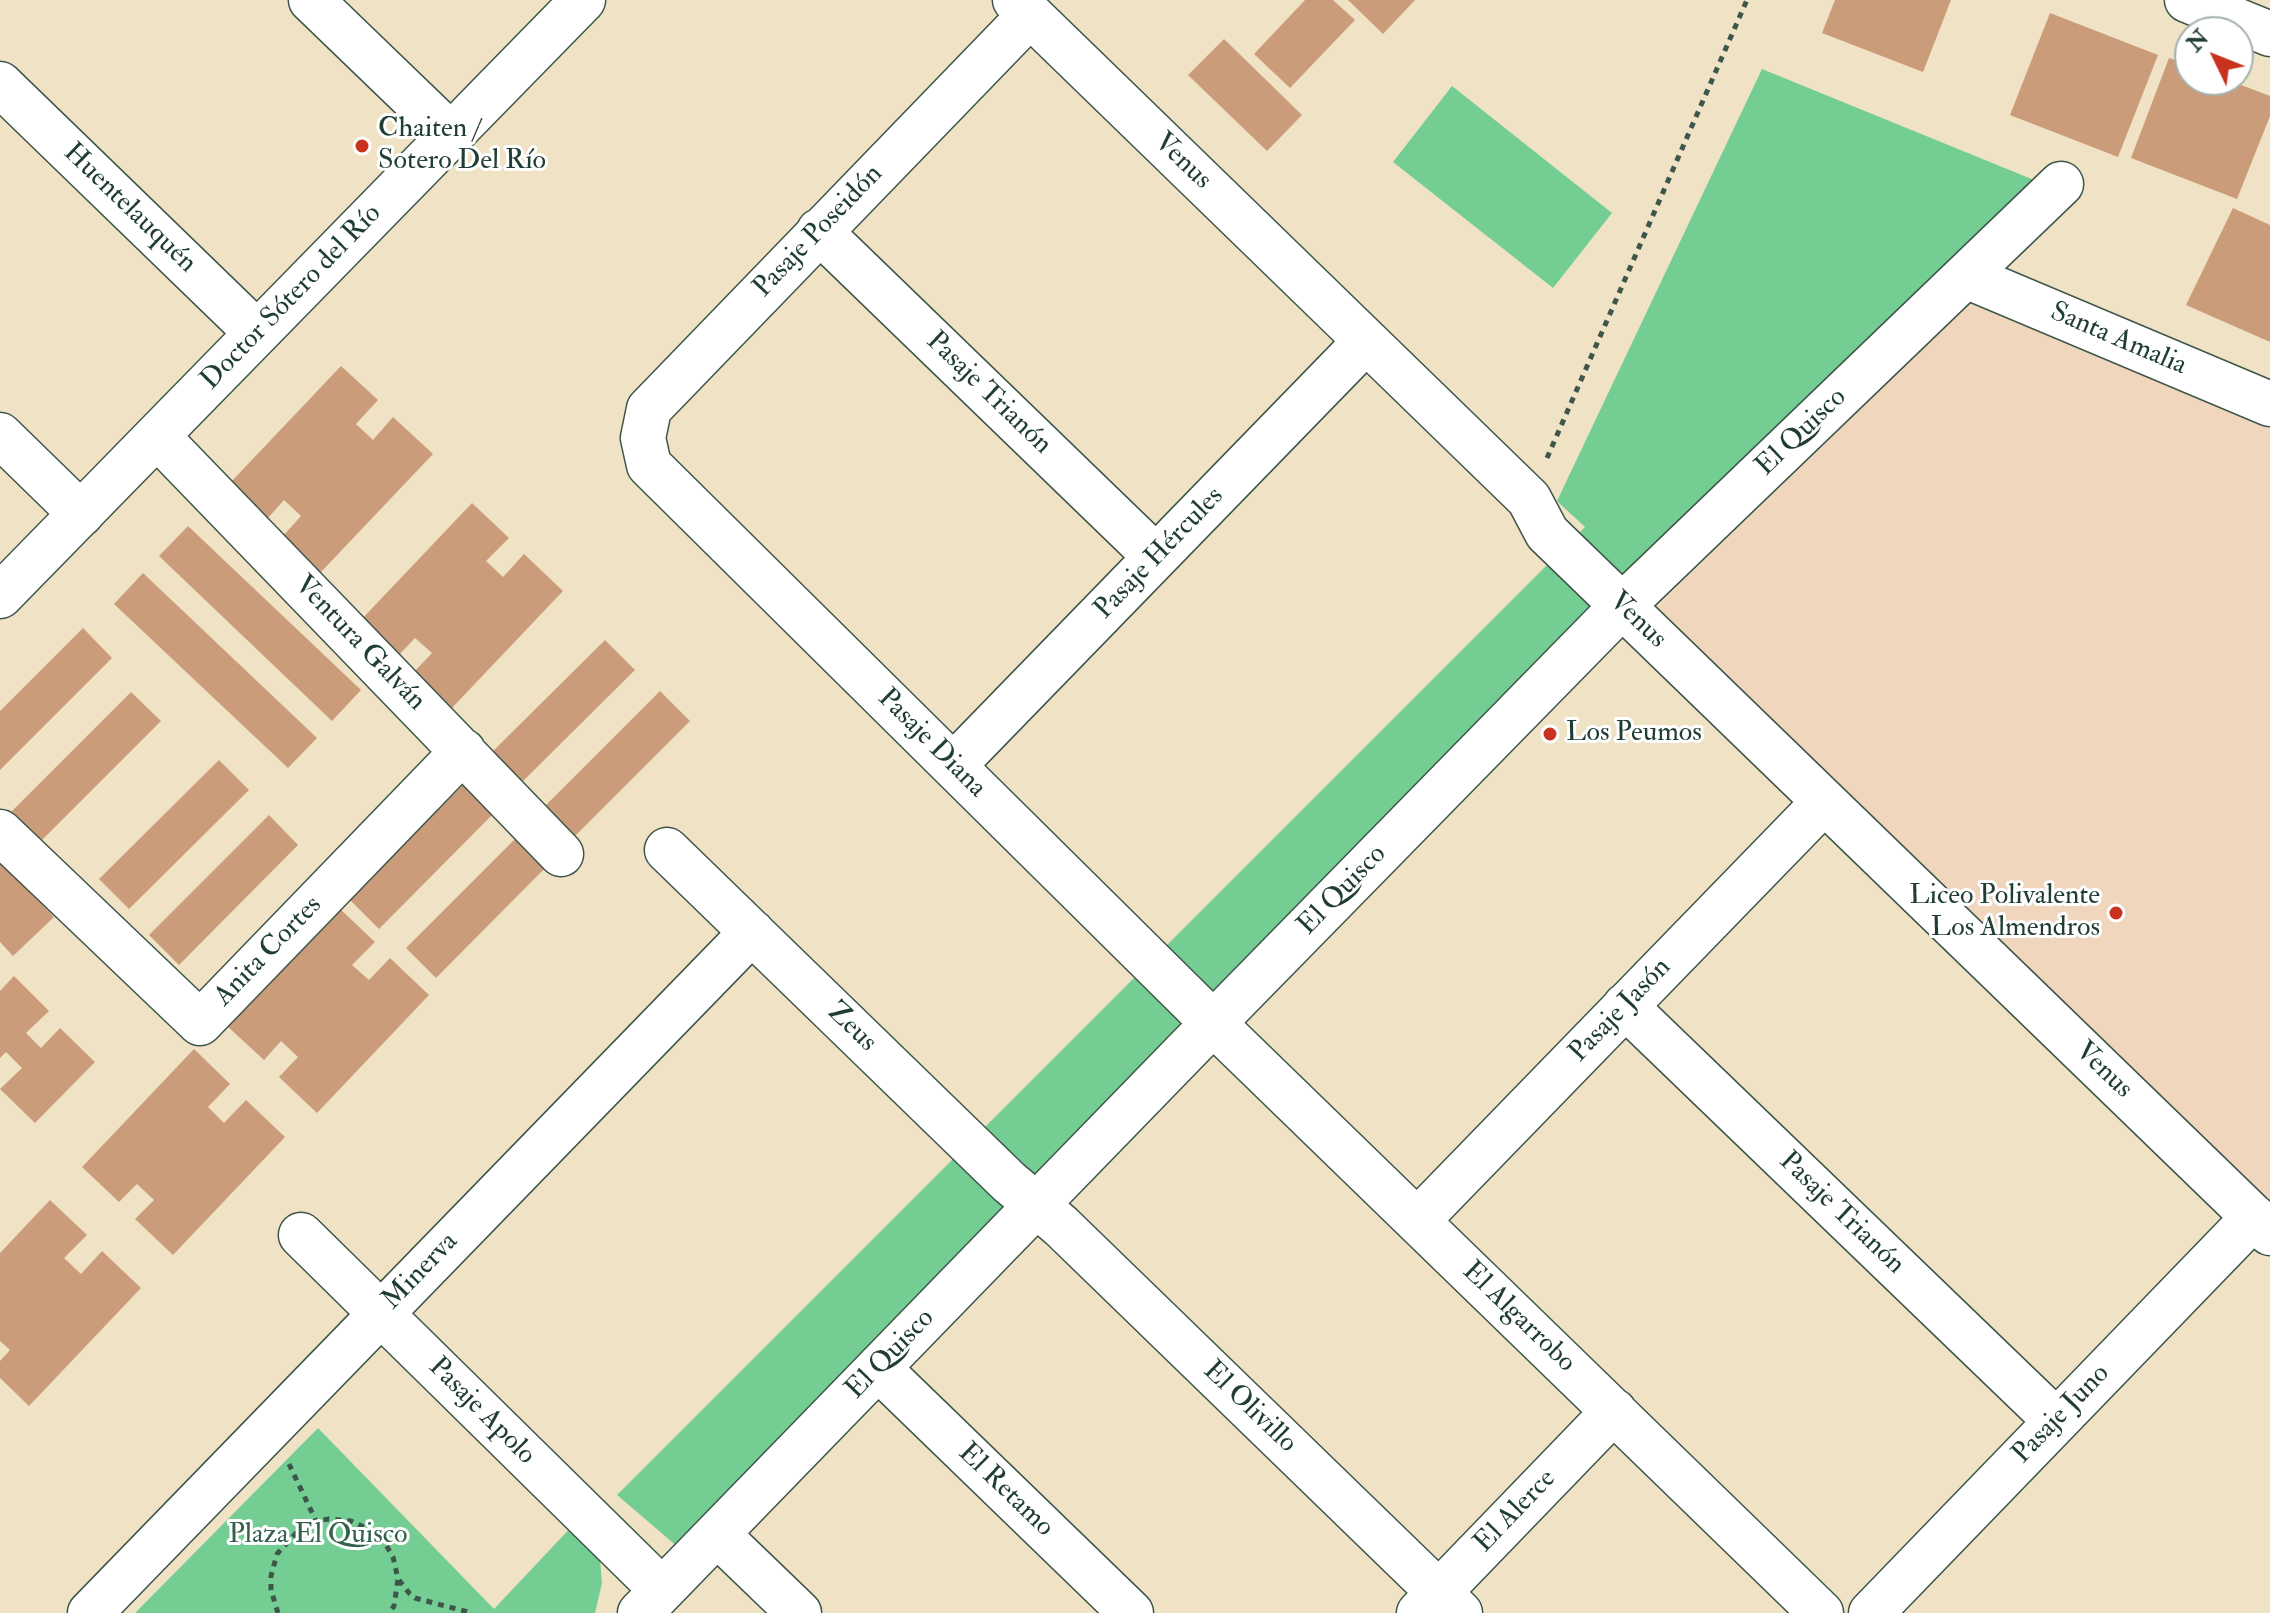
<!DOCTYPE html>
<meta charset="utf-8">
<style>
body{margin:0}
#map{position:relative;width:2270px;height:1613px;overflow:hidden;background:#f0e2c5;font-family:"IM FELL Double Pica",serif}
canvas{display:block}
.north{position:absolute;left:2174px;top:16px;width:80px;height:80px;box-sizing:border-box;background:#fff;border:2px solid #a5b1ae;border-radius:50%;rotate:313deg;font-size:22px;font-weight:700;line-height:32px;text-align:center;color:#1f3d34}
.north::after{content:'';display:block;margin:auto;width:28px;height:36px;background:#c8321e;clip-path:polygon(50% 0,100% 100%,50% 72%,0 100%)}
</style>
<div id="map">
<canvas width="2270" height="1613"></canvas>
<div class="north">N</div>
</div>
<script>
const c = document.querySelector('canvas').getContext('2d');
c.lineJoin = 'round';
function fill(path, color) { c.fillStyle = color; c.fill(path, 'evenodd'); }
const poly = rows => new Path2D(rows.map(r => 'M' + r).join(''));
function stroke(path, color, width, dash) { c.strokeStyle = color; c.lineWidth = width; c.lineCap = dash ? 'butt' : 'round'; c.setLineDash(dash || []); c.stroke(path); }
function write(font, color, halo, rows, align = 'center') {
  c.font = font + ' "IM FELL Double Pica",serif'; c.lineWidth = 6; c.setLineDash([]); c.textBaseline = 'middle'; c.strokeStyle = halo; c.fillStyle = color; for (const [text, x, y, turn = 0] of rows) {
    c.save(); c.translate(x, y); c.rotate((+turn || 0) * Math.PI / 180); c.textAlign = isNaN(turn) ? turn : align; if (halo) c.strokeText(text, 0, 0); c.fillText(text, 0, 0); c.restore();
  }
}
const built = poly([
 [1974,299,2270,425,2270,1216,1654,610]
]);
const green = poly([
 [1762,69,2034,180,679,1548,617,1495,1585,527,1557,501],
 [1452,86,1612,213,1553,288,1393,162],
 [318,1428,494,1609,576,1522,600,1559,602,1583,595,1613,135,1613]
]);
const building = poly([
 [1305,0,1333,0,1355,20,1290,88,1254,54],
 [1348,0,1415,0,1383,34],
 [1835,0,1951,0,1923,72,1822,33],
 [2050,13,2158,55,2118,157,2010,115],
 [1224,39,1302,115,1267,151,1188,75],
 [2169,58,2190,65,2190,80,2228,80,2270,96,2270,116,2237,199,2131,158],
 [2233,208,2270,225,2270,342,2186,305],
 [341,366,378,400,356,424,373,440,393,417,433,454,321,572,283,536,301,516,284,500,267,519,230,483],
 [472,503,509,538,486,561,503,577,524,554,563,591,451,709,413,673,432,653,415,638,398,656,360,621],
 [188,526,361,690,332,721,159,556],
 [143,573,317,738,288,768,114,604],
 [83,628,112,658,0,770,0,711],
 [605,640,635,670,515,789,485,759],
 [660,691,690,721,570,841,540,811],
 [131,692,161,721,41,841,12,811],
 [219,760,249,790,129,909,99,879],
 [469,779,498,809,379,929,349,899],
 [269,815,298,845,179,965,149,935],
 [526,828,555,858,436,978,406,948],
 [0,860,54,917,13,956,0,942],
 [338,907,375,942,352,965,369,980,390,958,429,995,317,1113,279,1077,298,1057,281,1041,264,1060,226,1025],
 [14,976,49,1011,26,1033,41,1048,60,1028,95,1062,35,1123,0,1089,22,1068,6,1052,0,1058,0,991],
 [194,1049,230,1084,208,1107,224,1123,246,1100,285,1137,173,1255,135,1219,154,1200,137,1184,119,1202,82,1167],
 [50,1200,87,1235,64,1258,81,1274,102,1251,141,1288,29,1406,0,1378,0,1361,10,1350,0,1341,0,1253]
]);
const path = poly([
 [1547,458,1747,0],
 [289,1464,316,1521],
 [399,1580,409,1593,415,1598,472,1613],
 [278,1613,271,1590,271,1576,277,1554,297,1532,316,1521,329,1519,351,1521,370,1530,386,1545,393,1557,398,1579,394,1606,389,1613]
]);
const minor = poly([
 [311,0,451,135],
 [1015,0,1529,499,1547,533,2270,1233],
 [2187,0,2270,34],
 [1030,15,649,409,643,438,649,465,1213,1023,1821,1613],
 [0,84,257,333],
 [819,231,1156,557],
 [1966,276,2270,404],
 [0,435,81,514],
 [157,436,561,854],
 [953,766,1366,341],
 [0,832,200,1023,463,751],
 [667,850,1009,1182,1061,1226,1460,1613],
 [1625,1006,2056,1421],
 [1417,1221,1824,802],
 [301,1235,662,1590],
 [878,1368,1131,1613],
 [717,1534,799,1613],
 [90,1613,752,932],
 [640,1613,1185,1052,1622,606,2061,184],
 [1419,1613,1614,1411],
 [1871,1613,2254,1217]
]);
const major = poly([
 [0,596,583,0]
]);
const markers = [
 [362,146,8,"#c8321e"],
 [1550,734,8,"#c8321e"],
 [2116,913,8,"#c8321e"]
];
const poiNames = [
 ["Chaiten /",378,130],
 ["Sotero Del Río",378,162],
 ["Los Peumos",1566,734],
 ["Liceo Polivalente",2100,897,"right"],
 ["Los Almendros",2100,929,"right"]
];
const streetNames = [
 ["Venus",1182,162,44],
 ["Huentelauquén",129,209,44],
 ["Pasaje Poseidón",819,232,-46],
 ["Doctor Sótero del Río",292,298,-46],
 ["Santa Amalia",2118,340,23],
 ["Pasaje Trianón",988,394,44],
 ["El Quisco",1802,433,-44],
 ["Pasaje Hércules",1160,554,-46],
 ["Venus",1637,621,44],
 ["Ventura Galván",359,644,46],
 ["Pasaje Diana",931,744,45],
 ["El Quisco",1343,891,-46],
 ["Anita Cortes",269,952,-46],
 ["Pasaje Jasón",1621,1011,-46],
 ["Zeus",851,1028,44],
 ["Venus",2103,1071,44],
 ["Pasaje Trianón",1841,1214,44],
 ["Minerva",421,1272,-46],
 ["El Algarrobo",1518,1318,44],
 ["El Quisco",891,1355,-46],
 ["El Olivillo",1249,1408,44],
 ["Pasaje Apolo",481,1412,45],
 ["Pasaje Juno",2062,1415,-46],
 ["El Retamo",1005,1491,44],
 ["El Alerce",1516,1512,-46]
];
const parkNames = [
 ["Plaza El Quisco",318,1536]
];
fill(built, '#efd6bc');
fill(green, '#74ce94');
fill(building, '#cb9c79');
stroke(minor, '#3e564a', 47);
stroke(major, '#3e564a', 47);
stroke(path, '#3e564a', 5, [6, 6]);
stroke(minor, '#fff', 44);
stroke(major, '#fff', 44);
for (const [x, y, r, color] of markers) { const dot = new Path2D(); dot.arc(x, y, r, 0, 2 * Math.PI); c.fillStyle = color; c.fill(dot); stroke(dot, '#fff', 3); }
write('28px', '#1f3d34', '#fff', poiNames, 'left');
write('28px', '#1f3d34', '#fff', streetNames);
write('28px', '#34614c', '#fff', parkNames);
</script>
